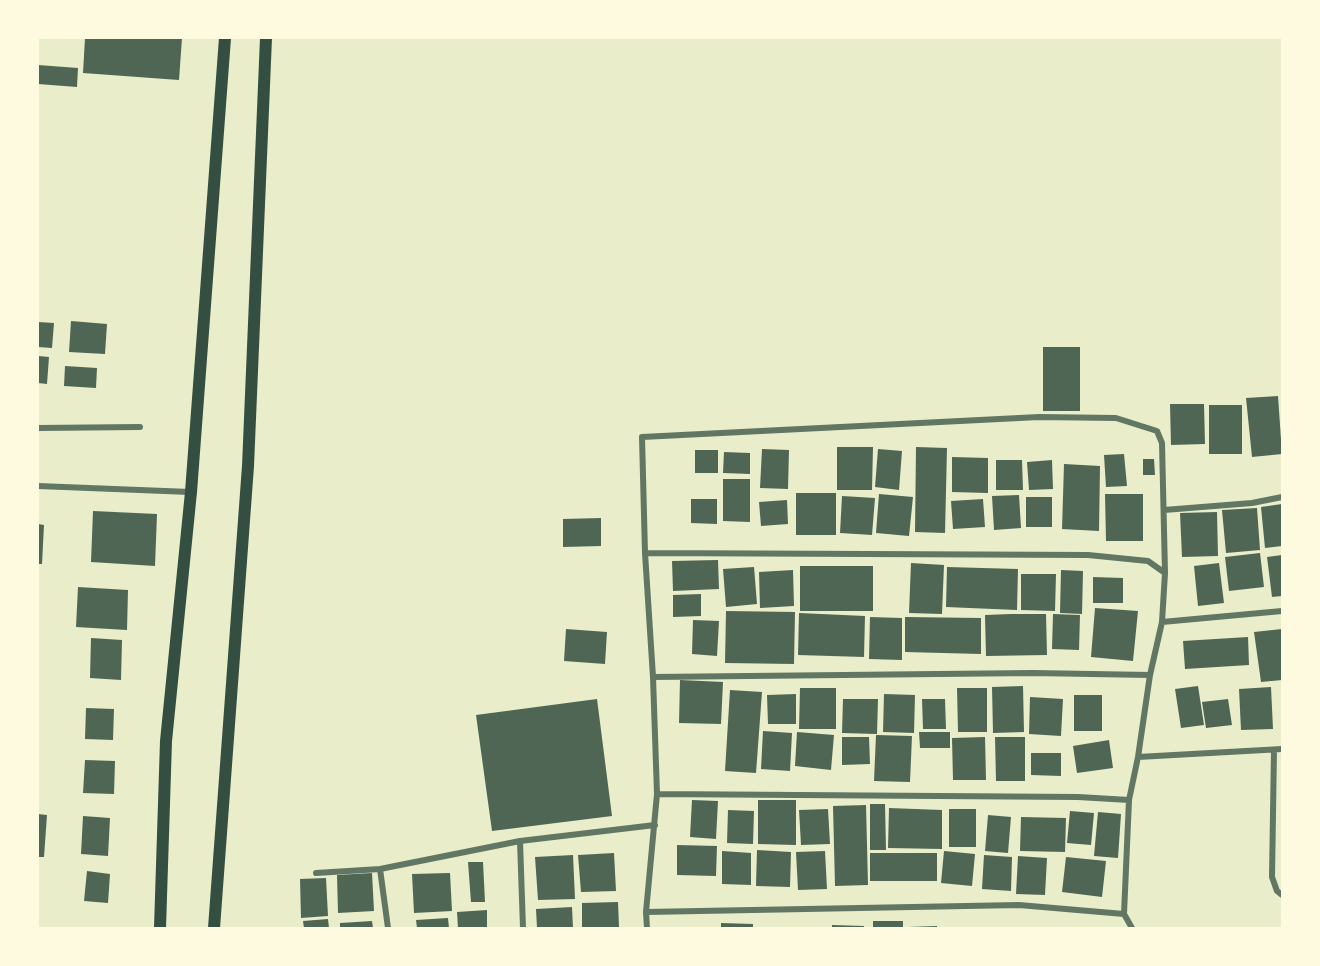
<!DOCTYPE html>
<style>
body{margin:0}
#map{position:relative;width:1320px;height:966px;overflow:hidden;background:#e9edc9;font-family:"Roboto Condensed",sans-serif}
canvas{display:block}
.frame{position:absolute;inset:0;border:39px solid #fefae0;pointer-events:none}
</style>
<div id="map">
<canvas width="1320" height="966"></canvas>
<div class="frame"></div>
</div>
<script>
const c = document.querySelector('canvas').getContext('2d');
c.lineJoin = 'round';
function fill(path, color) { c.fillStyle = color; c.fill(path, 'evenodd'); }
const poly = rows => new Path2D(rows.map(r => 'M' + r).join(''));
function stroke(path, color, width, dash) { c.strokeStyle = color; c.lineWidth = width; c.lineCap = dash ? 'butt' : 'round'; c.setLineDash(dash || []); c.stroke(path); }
const building = poly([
 [85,38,182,38,179,80,83,73],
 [38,65,78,68,77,87,38,84],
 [71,321,107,324,105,354,69,352],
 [38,322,54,323,52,348,38,347],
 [1043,347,1080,347,1080,411,1043,411],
 [38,356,49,357,47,384,38,383],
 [65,366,97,368,96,388,64,386],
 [1278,396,1282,454,1252,457,1246,398],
 [1170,404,1204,404,1205,444,1171,445],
 [1209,405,1242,405,1242,454,1209,454],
 [837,447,873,447,872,490,837,490],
 [916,447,947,448,945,533,915,532],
 [762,449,789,450,788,489,760,488],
 [878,449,902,451,899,490,875,487],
 [695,450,718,450,718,473,695,473],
 [724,452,750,453,750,474,723,473],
 [1124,454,1127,486,1106,487,1104,455],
 [952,457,988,458,988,493,952,492],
 [1143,459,1154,459,1155,475,1143,475],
 [996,460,1022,460,1023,490,996,490],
 [1052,460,1053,489,1029,490,1027,462],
 [1064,464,1100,466,1099,531,1062,529],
 [723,479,750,479,750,522,723,521],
 [796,493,836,493,836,535,796,535],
 [879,494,913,497,909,536,876,533],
 [1105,494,1143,494,1143,541,1106,541],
 [1019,495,1021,528,994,530,992,496],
 [842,496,875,498,872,535,840,533],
 [1026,497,1052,497,1052,527,1026,527],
 [691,499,717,499,717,524,691,523],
 [983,499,985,527,953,529,951,501],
 [787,500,788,524,761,526,759,502],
 [1282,504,1282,546,1265,548,1261,507],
 [1257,508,1260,550,1226,553,1222,510],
 [93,511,157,514,155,566,91,562],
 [1217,512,1218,556,1182,557,1180,513],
 [601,518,601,546,563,547,563,519],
 [38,524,44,525,42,564,38,564],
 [1260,553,1264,587,1229,591,1225,557],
 [1282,555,1282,596,1272,597,1267,557],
 [718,560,719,589,673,591,672,561],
 [911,563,944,565,942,614,909,613],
 [1219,563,1224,603,1198,606,1194,566],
 [800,566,873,566,873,611,800,611],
 [754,567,757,604,726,607,723,569],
 [947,567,1018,569,1017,610,946,607],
 [793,570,794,606,760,608,759,572],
 [1061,570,1083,571,1082,614,1060,613],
 [1021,574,1056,574,1055,611,1021,610],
 [1093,577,1123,578,1123,603,1093,603],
 [78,587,128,590,127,630,76,627],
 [701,594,701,616,673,617,673,595],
 [1095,608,1138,611,1133,661,1091,657],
 [726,611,795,612,794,664,725,663],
 [799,613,865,616,864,657,798,655],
 [1011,614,1046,614,1047,655,986,656,985,615],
 [1053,614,1080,615,1079,650,1052,649],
 [870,617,902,618,902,660,869,659],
 [905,617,981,618,981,654,905,652],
 [693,620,719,621,717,656,692,654],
 [566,629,607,632,605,664,564,661],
 [1282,629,1282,680,1261,682,1254,632],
 [1248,637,1249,665,1185,669,1183,641],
 [91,638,122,640,121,680,90,678],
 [680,680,723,682,721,724,679,723],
 [1023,686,1024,732,993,733,992,687],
 [1198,686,1204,725,1181,728,1175,689],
 [1271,687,1273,729,1241,730,1239,689],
 [800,688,836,688,836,729,799,729],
 [957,688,987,688,987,732,958,732],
 [730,690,762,692,756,773,725,771],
 [796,694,796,724,768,724,767,695],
 [884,694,915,695,914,733,883,732],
 [1074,695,1102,695,1102,731,1074,731],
 [1030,697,1063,699,1061,736,1029,734],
 [597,699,612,816,492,831,476,715],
 [843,699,878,699,877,734,842,733],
 [922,699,945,699,946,729,923,729],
 [1228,699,1232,725,1206,728,1202,702],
 [86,708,114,709,113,740,85,739],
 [763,731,792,733,790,771,761,769],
 [797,732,834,735,831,770,795,766],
 [919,732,950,732,950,748,920,748],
 [876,735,912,736,910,782,874,781],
 [842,737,869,737,870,764,842,765],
 [985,737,986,780,953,780,952,738],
 [995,737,1025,737,1025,781,996,781],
 [1109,740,1113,768,1077,773,1073,746],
 [1031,753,1061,753,1061,776,1031,775],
 [85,760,115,761,114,794,83,793],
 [692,800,718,801,716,839,690,837],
 [758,800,796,800,796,845,758,844],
 [870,804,885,804,886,850,870,850],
 [866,805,868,885,835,886,833,806],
 [889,808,942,810,942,849,888,848],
 [828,809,830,844,801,845,799,810],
 [949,809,976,809,976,847,949,847],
 [728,810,754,811,753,844,727,843],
 [1070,811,1094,813,1091,845,1067,843],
 [1098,812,1121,814,1118,858,1094,856],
 [38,814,47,815,44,857,38,857],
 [988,815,1011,817,1008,853,985,851],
 [83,816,110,818,108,856,81,854],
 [1021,817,1066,818,1065,852,1020,851],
 [677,845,717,846,716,876,677,875],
 [757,850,791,852,790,887,756,886],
 [722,851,751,853,751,885,722,884],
 [825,851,827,889,798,890,796,852],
 [944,851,975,854,972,886,941,883],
 [614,853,616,891,581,892,578,855],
 [870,853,937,853,937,881,870,881],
 [573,855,575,899,538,900,535,857],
 [984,855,1012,857,1011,891,982,889],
 [1018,856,1047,858,1045,895,1016,894],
 [1066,857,1106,861,1102,897,1062,892],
 [468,862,483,862,485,902,471,902],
 [87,871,110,874,108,903,84,901],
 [372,873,374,911,338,913,337,875],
 [450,873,452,911,414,913,412,874],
 [326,878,328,916,301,918,300,879],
 [618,902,619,927,582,928,582,903],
 [572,907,573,928,537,928,536,909],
 [487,910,487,928,458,928,457,912],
 [448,918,449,928,417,928,416,920],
 [328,919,329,928,304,928,303,921],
 [372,921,373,928,340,928,340,923],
 [873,921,903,921,903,928,873,928],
 [721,923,753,924,753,928,721,928],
 [832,925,864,926,864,928,832,928],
 [937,926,937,928,908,928,908,927]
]);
const minor = poly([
 [38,428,140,427],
 [38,486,190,492],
 [1164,510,1252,503,1282,497],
 [645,553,1088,555,1148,561,1165,573],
 [1162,622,1282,611],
 [653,677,1033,673,1150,675],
 [1274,750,1272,877,1277,891,1282,895],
 [1138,757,1282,749],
 [657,794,1078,797,1129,800],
 [520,841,523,928],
 [380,869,388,928],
 [316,873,380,869,520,841,655,825],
 [646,912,647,928],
 [1124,914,1019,905,646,912,657,794,653,677,645,553,642,437,1039,417,1116,418,1157,431,1162,443,1165,573,1162,622,1150,675,1138,757,1129,800,1124,914,1132,928]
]);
const secondary = poly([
 [160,928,166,741,191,492,225,38],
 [214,928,248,466,266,38]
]);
fill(building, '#4f6655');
stroke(minor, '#617663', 6);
stroke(secondary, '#344e41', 12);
</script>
